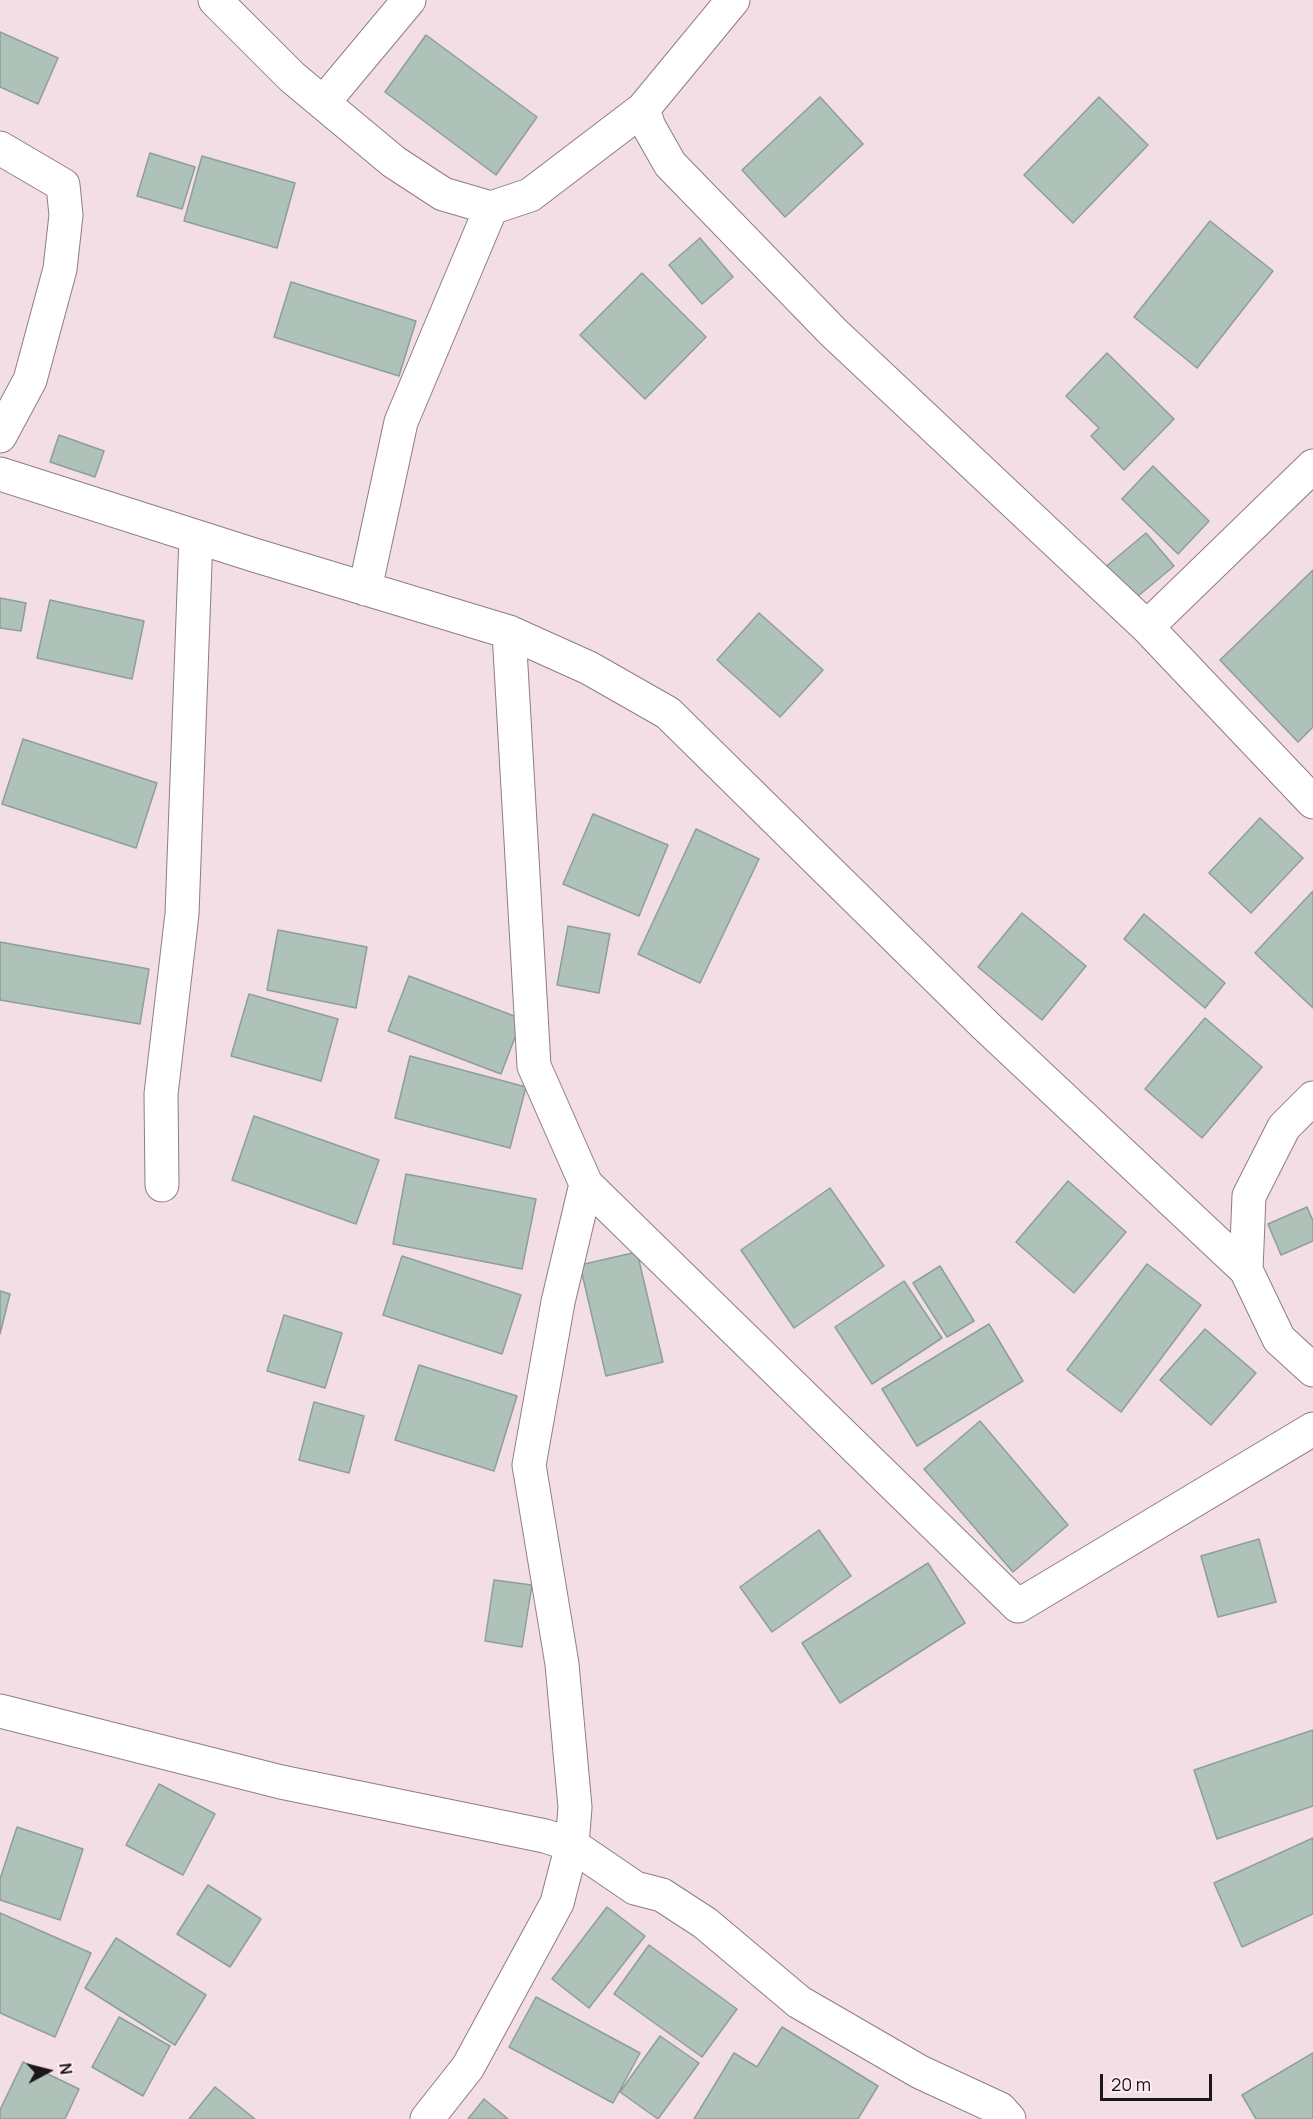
<!DOCTYPE html>
<style>
body{margin:0}
#map{position:relative;width:1313px;height:2119px;overflow:hidden;background:#f3dee5;font-family:Manrope,sans-serif}
canvas{display:block}
.north{position:absolute;left:18px;top:2041px;width:60px;height:60px;-webkit-text-stroke:4px #fdedf2;paint-order:stroke;rotate:83deg;font-size:16px;font-weight:700;line-height:24px;text-align:center;color:#1d1618}
.north::after{content:'';display:block;margin:auto;width:21px;height:27px;background:#1d1618;clip-path:polygon(50% 0,100% 100%,50% 72%,0 100%)}
.scale{position:absolute;left:1100px;top:2074px;width:112px;height:27px;box-sizing:border-box;border:3px solid #1d1618;border-top:0;padding-left:8px;font-size:18px;line-height:21px;white-space:nowrap;color:#1d1618;-webkit-text-stroke:4px #fdedf2;paint-order:stroke}
</style>
<div id="map">
<canvas width="1313" height="2119"></canvas>
<div class="north">N</div>
<div class="scale">20 m</div>
</div>
<script>
const c = document.querySelector('canvas').getContext('2d');
c.lineJoin = 'round';
function fill(path, color) { c.fillStyle = color; c.fill(path, 'evenodd'); }
const poly = rows => new Path2D(rows.map(r => 'M' + r).join(''));
function stroke(path, color, width, dash) { c.strokeStyle = color; c.lineWidth = width; c.lineCap = dash ? 'butt' : 'round'; c.setLineDash(dash || []); c.stroke(path); }
const building = poly([
 [0,32,58,58,38,104,0,87,0,32],
 [426,35,537,117,496,175,385,92,426,35],
 [820,97,863,144,785,217,742,170,820,97],
 [1099,97,1148,145,1073,223,1024,175,1099,97],
 [150,153,195,167,182,209,137,196,150,153],
 [202,156,295,183,277,248,184,221,202,156],
 [1210,221,1273,271,1197,368,1134,317,1210,221],
 [700,238,733,277,702,304,669,265,700,238],
 [642,273,706,337,645,399,580,335,642,273],
 [291,282,416,321,399,376,274,337,291,282],
 [1107,353,1174,419,1124,470,1091,436,1099,428,1066,396,1107,353],
 [59,435,104,451,95,477,50,462,59,435],
 [1153,466,1209,521,1178,554,1122,499,1153,466],
 [1146,533,1174,566,1131,602,1103,569,1146,533],
 [1313,570,1313,727,1298,742,1220,660,1313,570],
 [0,598,26,603,21,631,0,628,0,598],
 [50,600,144,621,132,679,37,658,50,600],
 [759,613,823,670,780,717,717,660,759,613],
 [23,739,157,783,136,848,2,804,23,739],
 [593,814,668,845,639,916,563,884,593,814],
 [1260,818,1303,858,1251,913,1209,873,1260,818],
 [696,829,759,859,700,983,638,954,696,829],
 [1313,891,1313,1008,1255,953,1313,891],
 [1022,913,1086,966,1042,1020,978,967,1022,913],
 [1144,914,1225,983,1205,1008,1124,939,1144,914],
 [568,926,610,934,599,993,557,985,568,926],
 [278,930,367,947,356,1008,267,990,278,930],
 [0,942,149,969,140,1024,0,1000,0,942],
 [409,976,522,1019,501,1074,388,1031,409,976],
 [249,994,338,1019,321,1081,231,1056,249,994],
 [1205,1018,1262,1067,1202,1138,1145,1089,1205,1018],
 [410,1056,526,1087,510,1148,395,1118,410,1056],
 [254,1116,379,1160,356,1224,232,1180,254,1116],
 [406,1174,536,1199,522,1269,393,1244,406,1174],
 [1068,1181,1126,1232,1074,1293,1016,1242,1068,1181],
 [830,1188,884,1266,794,1328,741,1250,830,1188],
 [1307,1207,1313,1221,1313,1241,1281,1255,1268,1224,1307,1207],
 [637,1252,663,1362,606,1376,580,1265,637,1252],
 [402,1256,521,1295,502,1354,383,1315,402,1256],
 [1147,1264,1201,1305,1121,1412,1067,1370,1147,1264],
 [940,1266,974,1321,947,1337,913,1283,940,1266],
 [904,1281,942,1338,872,1384,835,1327,904,1281],
 [0,1291,10,1294,0,1334,0,1291],
 [284,1315,342,1333,325,1388,267,1371,284,1315],
 [989,1324,1023,1381,917,1446,882,1389,989,1324],
 [1205,1329,1256,1373,1211,1425,1160,1380,1205,1329],
 [419,1365,517,1396,494,1471,395,1440,419,1365],
 [314,1402,364,1416,349,1473,299,1460,314,1402],
 [980,1421,1068,1525,1013,1572,924,1469,980,1421],
 [819,1530,851,1576,772,1632,740,1587,819,1530],
 [1259,1539,1276,1602,1218,1617,1201,1556,1259,1539],
 [928,1563,965,1623,840,1703,802,1643,928,1563],
 [494,1580,532,1585,522,1647,485,1641,494,1580],
 [1313,1730,1313,1806,1217,1839,1194,1770,1313,1730],
 [159,1784,215,1814,183,1875,126,1845,159,1784],
 [17,1827,83,1849,60,1920,0,1900,0,1879,17,1827],
 [1313,1838,1313,1914,1242,1947,1214,1883,1313,1838],
 [208,1885,261,1919,230,1967,177,1934,208,1885],
 [607,1907,645,1936,589,2008,552,1979,607,1907],
 [0,1913,91,1953,55,2037,0,2013,0,1913],
 [116,1938,206,1995,175,2045,85,1988,116,1938],
 [649,1945,737,2009,702,2057,614,1994,649,1945],
 [536,1997,640,2053,613,2103,509,2047,536,1997],
 [119,2017,170,2046,143,2096,92,2067,119,2017],
 [782,2027,878,2086,858,2119,694,2119,734,2053,757,2067,782,2027],
 [660,2036,699,2063,658,2119,620,2092,660,2036],
 [1313,2053,1313,2119,1256,2119,1242,2095,1313,2053],
 [23,2062,79,2089,65,2119,0,2119,0,2110,23,2062],
 [215,2087,255,2119,189,2119,215,2087],
 [484,2099,508,2119,468,2119,484,2099]
]);
const minor = poly([
 [215,0,292,77,394,162,443,194,491,208,530,195,643,109],
 [733,0,643,109,649,127,670,164,833,332,1147,627,1313,802],
 [323,103,409,0],
 [0,148,63,185,66,215,60,269,30,380,0,436],
 [0,474,254,555,509,632,589,668,668,713,986,1026,1246,1270],
 [365,589,401,422,491,208],
 [1147,627,1313,466],
 [509,632,534,1066,586,1184,1018,1606,1313,1429],
 [1313,1098,1284,1127,1249,1196,1246,1270,1279,1339,1313,1370],
 [162,1185,161,1094,182,914,196,537],
 [0,1711,281,1782,545,1836,572,1845,575,1807,562,1664,529,1465,558,1302,586,1184],
 [427,2119,468,2067,557,1903,572,1845,635,1888,662,1895,705,1923,799,2002,920,2072,1000,2109,1009,2119]
]);
fill(building, '#afc2b9');
stroke(building, '#8d9f96', 1.5);
stroke(minor, '#8f7d83', 35);
stroke(minor, '#fff', 33);
</script>
